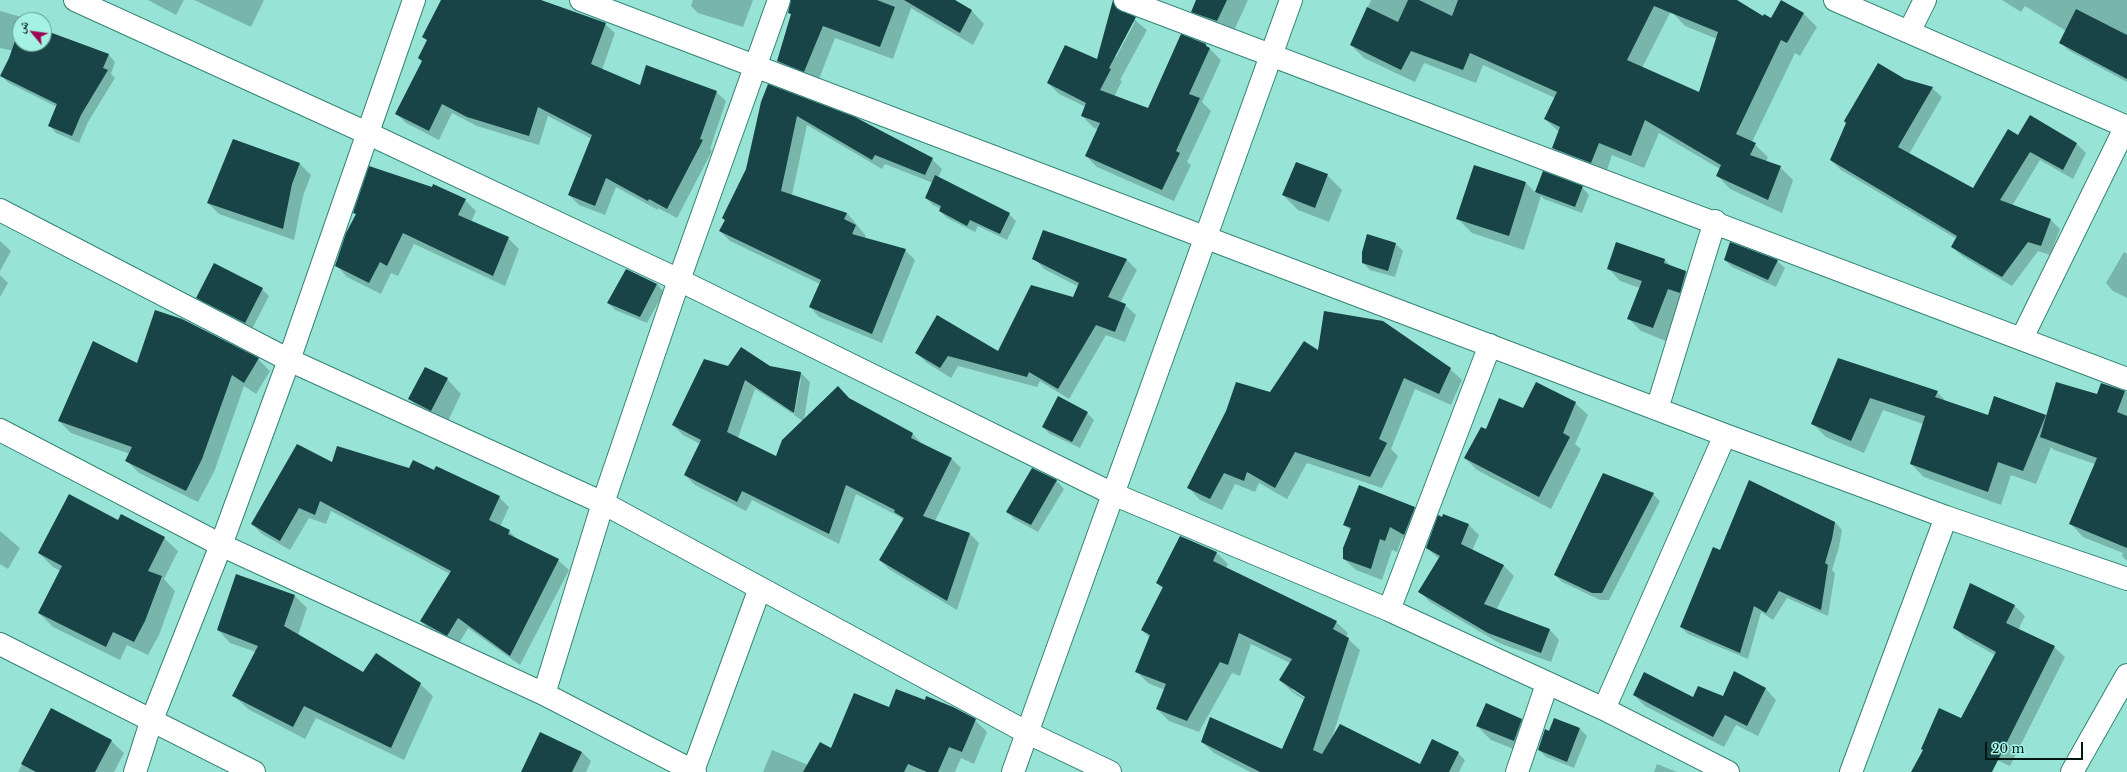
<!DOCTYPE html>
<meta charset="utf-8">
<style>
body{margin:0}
#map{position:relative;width:2127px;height:772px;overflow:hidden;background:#97e4d6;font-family:"Libre Baskerville","Noto Naskh Arabic",serif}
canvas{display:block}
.north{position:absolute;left:12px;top:12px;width:40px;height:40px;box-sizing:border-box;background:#a4f2e3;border:1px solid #639a90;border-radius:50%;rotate:299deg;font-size:11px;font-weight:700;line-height:16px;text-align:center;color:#011713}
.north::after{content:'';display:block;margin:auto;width:14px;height:18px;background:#9d0650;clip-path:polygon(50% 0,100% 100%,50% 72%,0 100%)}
.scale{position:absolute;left:1985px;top:742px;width:98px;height:18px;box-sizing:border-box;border:2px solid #011713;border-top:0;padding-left:5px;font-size:12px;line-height:14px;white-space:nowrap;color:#011713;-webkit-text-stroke:3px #a4f2e3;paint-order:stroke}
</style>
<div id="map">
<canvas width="2127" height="772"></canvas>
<div class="north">ش</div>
<div class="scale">20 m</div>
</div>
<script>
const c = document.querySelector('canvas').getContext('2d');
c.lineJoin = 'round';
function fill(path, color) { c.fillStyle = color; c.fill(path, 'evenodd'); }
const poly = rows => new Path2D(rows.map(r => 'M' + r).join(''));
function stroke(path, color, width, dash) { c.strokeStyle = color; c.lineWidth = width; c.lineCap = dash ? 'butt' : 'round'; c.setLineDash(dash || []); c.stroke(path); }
const shadow = poly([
 [148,0,184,0,176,15],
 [194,0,264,0,251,27],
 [472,0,539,0,605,24,615,33,602,70,641,86,716,92,726,101,710,149,712,151,677,218,658,208,658,210,616,187,605,215,579,205,569,195,592,139,548,116,539,145,477,126,452,113,439,140,406,123,396,113],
 [693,0,753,0,743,27,698,13,691,6],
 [797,0,953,0,972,11,984,24,973,45,911,8,893,59,835,38,817,84,790,73,778,61],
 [1197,0,1248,0,1232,35,1207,26,1192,11],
 [1371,0,1704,0,1771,19,1782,1,1804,14,1817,27,1800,56,1795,53,1752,142,1768,157,1766,162,1780,167,1793,180,1782,213,1730,189,1717,175,1720,169,1659,133,1644,168,1612,155,1605,176,1566,161,1553,148,1559,132,1545,119,1555,98,1483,65,1476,83,1424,63,1415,82,1364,58,1351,45],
 [1671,11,1685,26,1717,39,1699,93,1642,68],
 [2002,0,2127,0,2127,82,2068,50,2060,42,2066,31,2025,6,2021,12],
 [1113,2,1147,30,1120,80,1122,81,1114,97,1149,109,1206,45,1221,60,1202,102,1211,111,1187,162,1191,165,1174,201,1097,167,1086,156,1098,129,1094,128,1082,116,1086,107,1059,94,1048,83,1097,60],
 [1133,22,1135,22,1116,57,1114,56],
 [0,11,32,20,20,20,20,44,44,44,44,25,49,30,48,33,108,54,115,62,111,74,115,78,88,122,79,143,56,133,49,125,57,107,9,83,1,76,14,51,0,48],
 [1905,79,1932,88,1942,97,1909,154,1973,189,2018,137,2030,116,2077,144,2086,153,2073,179,2040,160,2012,206,2050,219,2060,229,2050,255,2038,251,2012,286,1962,256,1952,247,1957,239,1841,170,1831,160],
 [762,102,932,159,942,169,938,178,1009,214,1016,221,1007,240,978,226,975,232,947,218,940,211,941,209,933,205,926,198,933,183,885,164,882,169,807,125,792,195,847,213,866,236,864,239,905,250,915,260,882,343,819,317,810,307,820,284,730,241,720,231,747,170],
 [234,140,300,164,311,175,303,196,294,240,219,214,208,203],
 [1544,173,1582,187,1589,195,1582,213,1544,199,1541,196,1524,250,1472,233,1458,219,1526,183,1536,193],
 [1327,175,1342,190,1329,222,1298,210,1283,195],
 [465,200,476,211,471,222,508,238,519,249,505,286,414,244,398,276,391,273,381,294,347,277,336,265,357,215,354,213],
 [0,241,11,251,0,271],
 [1396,244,1403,251,1395,277,1370,270,1363,263],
 [1616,244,1665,260,1672,267,1686,272,1699,285,1680,302,1666,341,1641,331,1628,318,1640,288,1620,281,1608,268],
 [2124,252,2127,254,2127,298,2113,291,2106,283],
 [1034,258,1126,259,1137,270,1120,303,1125,305,1136,315,1125,342,1106,335,1069,399,1040,381,1037,387,958,366,951,378,927,363,917,353,999,352,1074,298,1079,287,1044,269],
 [1725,260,1777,261,1785,268,1776,287,1732,267],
 [0,275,8,283,0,297],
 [657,284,664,292,647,323,615,310,608,303],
 [262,289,269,296,252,329,205,305,197,297],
 [182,320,258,359,270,371,256,394,244,386,214,472,198,502,139,473,127,461,130,454,71,433,59,421,137,364],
 [1318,352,1450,369,1462,380,1451,405,1415,389,1391,449,1398,456,1382,488,1307,463,1287,499,1259,483,1255,492,1235,484,1222,510,1200,500,1189,488,1270,393],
 [1839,359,1937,392,1947,402,1988,416,2045,415,2047,417,2097,395,2102,384,2127,392,2127,561,2122,556,2123,553,2083,537,2071,524,2095,464,2054,450,2051,447,2036,484,2011,475,2001,505,1924,477,1911,464,1923,424,1883,410,1864,453,1826,437,1813,424],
 [729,367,770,367,800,372,810,382,804,420,849,399,913,434,922,444,952,459,961,468,935,521,969,533,979,543,957,610,890,570,880,560,904,521,900,517,856,494,839,544,752,500,746,511,695,485,685,475,700,444,683,435,673,425],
 [799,379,801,379,794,415,803,421,777,457,738,438,755,389,793,414],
 [447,379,461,394,446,425,423,413,409,398],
 [1575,403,1588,415,1575,444,1581,449,1551,509,1477,470,1465,458,1486,430,1524,409],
 [1087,413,1094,420,1080,448,1050,434,1043,427],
 [332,464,434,471,499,497,509,507,500,527,509,531,517,539,558,560,569,570,520,665,468,628,458,645,431,631,421,621,450,574,331,511,326,524,309,518,290,550,262,534,252,524],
 [1033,469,1057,481,1064,489,1038,532,1014,519,1007,512],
 [1653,494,1660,501,1609,600,1600,600,1562,582,1555,575],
 [1414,507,1426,519,1416,546,1402,538,1397,552,1392,550,1382,580,1356,570,1344,559,1351,531,1345,525],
 [1444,515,1469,525,1479,535,1472,551,1504,566,1514,576,1496,610,1550,630,1559,640,1551,662,1499,643,1430,602,1420,592,1439,559,1427,548],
 [118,522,164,538,178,551,164,579,175,591,159,635,148,655,127,645,120,660,53,627,39,613,60,571,53,567,39,553],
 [1835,522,1842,530,1839,547,1832,570,1835,573,1828,616,1787,598,1773,620,1761,612,1748,659,1688,634,1681,627],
 [0,531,20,548,8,569,0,564],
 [1181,537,1217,553,1228,564,1226,568,1336,622,1348,633,1346,637,1360,650,1332,738,1401,772,1250,772,1214,753,1202,742,1283,750,1304,700,1292,692,1280,680,1290,663,1251,644,1240,676,1232,673,1199,732,1169,721,1157,709,1165,690,1148,683,1136,671,1150,638,1142,630,1163,589,1157,583],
 [1292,688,1309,698,1308,700,1292,690],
 [1971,584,2015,606,2025,616,2018,630,2054,647,2065,657,2010,766,1967,747,1932,759,1922,749,1962,719,1995,655,1965,638,1955,628],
 [295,596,307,608,298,635,364,674,420,684,433,696,404,760,316,718,305,739,248,709,235,697,256,652,230,643,218,630],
 [1734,673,1766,689,1776,700,1758,736,1736,725,1724,747,1645,706,1634,695,1693,698,1724,697],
 [889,708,975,720,987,732,974,764,961,758,955,772,763,772,772,750,808,765],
 [51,709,111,741,124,753,114,772,18,772],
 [1555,719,1580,729,1587,736,1574,768,1546,757,1539,750],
 [1521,720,1536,734,1529,755,1491,740,1477,726],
 [540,733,582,752,591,761,586,772,523,772],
 [1458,753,1465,760,1459,772,1417,772],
 [1657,764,1677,772,1654,772]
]);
const building = poly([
 [441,0,541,0,606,23,591,64,640,85,646,65,717,91,700,139,703,140,667,209,649,199,648,201,606,178,595,206,568,195,592,135,538,107,529,136,467,117,442,104,429,131,395,114,422,61,418,58,427,40,422,37],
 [791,0,877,0,895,7,880,47,823,26,804,72,777,61,791,14,788,13],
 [904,0,955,0,972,10,960,33],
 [1113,0,1116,8,1136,17,1109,68,1111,69,1100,90,1148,108,1181,34,1206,44,1206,46,1210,48,1189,94,1200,98,1176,151,1180,153,1162,190,1085,156,1100,123,1081,116,1086,103,1047,83,1065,45,1097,59],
 [1196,0,1227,0,1217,21,1191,12],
 [1408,0,1419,0,1452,16,1458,0,1737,0,1763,16,1764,14,1771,18,1781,0,1804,13,1787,43,1781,40,1736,134,1756,143,1750,155,1781,166,1768,200,1716,176,1721,165,1645,120,1631,156,1599,143,1591,163,1552,148,1560,127,1544,119,1557,92,1470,53,1463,70,1411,51,1401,70,1350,45,1367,7,1398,22],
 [1654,6,1718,32,1699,92,1627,60],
 [2076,9,2127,35,2127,79,2059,43],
 [20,27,20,44,44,44,44,30,109,54,103,68,108,70,81,115,72,136,48,126,57,104,0,76,9,58],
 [1878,63,1905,79,1933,87,1898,147,1973,188,2008,129,2018,135,2030,115,2077,143,2063,170,2030,152,2000,200,2051,219,2041,246,2028,242,2002,277,1951,247,1957,236,1830,160,1846,123,1844,121],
 [768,84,855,117,933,158,925,175,875,155,872,160,797,116,781,191,847,213,844,219,856,225,852,234,906,249,872,334,809,307,821,280,719,231,725,220,722,218,746,169,761,102],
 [233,139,300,163,292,184,283,229,207,203],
 [1296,162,1328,174,1315,208,1282,195],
 [1474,165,1526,182,1509,236,1456,219],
 [369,166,432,187,433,184,466,199,458,215,509,237,493,276,403,233,387,266,380,262,369,283,335,266,346,233,356,214,353,213],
 [1543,171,1583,186,1575,207,1535,192],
 [935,175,1010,213,1000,234,970,220,967,226,939,211,941,206,925,198],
 [1043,230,1127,259,1108,297,1126,304,1115,332,1096,325,1058,389,1029,372,1027,377,948,356,940,368,915,353,937,315,998,351,1031,285,1073,297,1079,283,1032,259],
 [1367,234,1396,243,1388,271,1362,263,1362,252],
 [1616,242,1665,259,1664,263,1686,271,1680,293,1668,289,1653,328,1627,319,1642,281,1607,269],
 [1730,242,1778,260,1768,280,1724,260],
 [214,263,263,288,245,323,196,298],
 [626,269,657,284,640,317,607,303],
 [155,310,182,319,259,358,244,383,232,375,202,459,186,491,125,461,132,447,58,421,93,341,137,363],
 [1324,311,1383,321,1451,368,1439,394,1404,378,1379,439,1387,443,1370,477,1295,452,1275,488,1247,472,1244,481,1224,473,1210,499,1187,488,1226,411,1236,382,1270,392,1304,341,1318,350],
 [741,347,770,366,801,372,794,413,745,380,727,432,776,456,782,440,838,386,849,398,913,433,911,438,952,458,923,516,970,533,947,601,879,560,904,518,894,512,895,510,846,485,829,534,742,491,737,502,684,475,701,440,672,425,704,359,728,366],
 [1838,358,1938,391,1935,397,1988,415,1994,396,2046,415,2023,471,1998,462,1988,492,1910,464,1925,416,1870,398,1851,441,1811,424],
 [425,367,448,378,431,411,408,399],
 [1536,382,1576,402,1563,433,1570,437,1539,497,1464,458,1481,427,1486,429,1499,398,1523,408],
 [2056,382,2097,394,2101,383,2125,391,2117,412,2127,416,2127,548,2069,524,2097,458,2040,437],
 [1058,396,1088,412,1072,442,1042,427],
 [297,444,332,462,337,446,409,468,413,460,434,470,436,466,500,496,489,520,510,530,508,534,559,559,510,656,458,618,447,636,420,621,451,571,320,501,315,515,299,508,280,541,251,524],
 [1032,468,1057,480,1031,525,1006,512],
 [1603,473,1654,493,1602,593,1592,593,1554,575],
 [1749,480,1835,522,1832,539,1825,563,1828,565,1821,610,1779,591,1766,613,1754,606,1740,653,1680,627,1713,547,1720,550],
 [1359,485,1415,507,1404,535,1390,527,1385,541,1380,539,1371,569,1343,559,1343,548,1351,528,1343,525],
 [69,494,118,520,121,514,165,537,148,571,162,576,145,621,134,642,113,632,106,647,38,613,62,566,38,553],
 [1443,514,1469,524,1461,544,1504,565,1484,604,1550,629,1541,653,1488,633,1418,592,1440,556,1426,548,1438,515,1442,517],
 [1180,536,1217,552,1213,561,1337,621,1333,629,1349,638,1313,750,1322,754,1340,724,1420,764,1432,739,1459,752,1449,772,1260,772,1201,742,1210,717,1282,749,1305,697,1279,680,1292,659,1239,633,1228,665,1220,662,1187,721,1156,709,1166,684,1135,672,1150,635,1141,630,1163,587,1156,583],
 [236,574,295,595,284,626,363,672,376,653,421,683,391,748,304,706,293,727,232,696,258,646,217,630],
 [1970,583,2015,605,2006,623,2055,646,1992,772,1911,772,1923,750,1921,749,1939,708,1961,718,1996,652,1953,628],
 [1734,671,1766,688,1747,726,1725,715,1713,737,1633,695,1644,672,1693,697,1698,686,1723,696],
 [896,689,925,700,926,696,953,707,976,719,962,752,949,747,938,772,927,772,908,764,904,772,803,772,820,742,831,748,854,693,889,707],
 [1486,703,1522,719,1514,741,1476,726],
 [51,708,112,740,95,772,36,772,21,764],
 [1554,718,1580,728,1567,762,1538,750,1545,729,1549,731],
 [540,732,582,752,572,772,521,772]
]);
const minor = poly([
 [75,0,367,133,679,280,1113,494,1389,610,1604,709,1728,772],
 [581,0,1725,435,1946,517,2127,579],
 [1125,0,2127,379],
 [1835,0,2127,127],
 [1909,32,1925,0],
 [0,210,289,360,603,503,1026,732,1110,772],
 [2022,338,2126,126],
 [1657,409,1715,221],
 [0,430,221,545,544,694,695,772],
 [1389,610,1490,345],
 [0,644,254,772],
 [544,694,603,503,679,280,779,0],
 [1604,709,1725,435],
 [693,771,760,588],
 [135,772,151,722,221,545,289,360,414,0],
 [1517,772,1547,684],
 [1851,772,1946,517]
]);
const tertiary = poly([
 [1013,772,1291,0],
 [2072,772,2127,675]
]);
fill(shadow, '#0003');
fill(building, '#184447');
stroke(minor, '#348376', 24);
stroke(tertiary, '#348376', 24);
stroke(minor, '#fff', 22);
stroke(tertiary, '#fff', 22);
</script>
